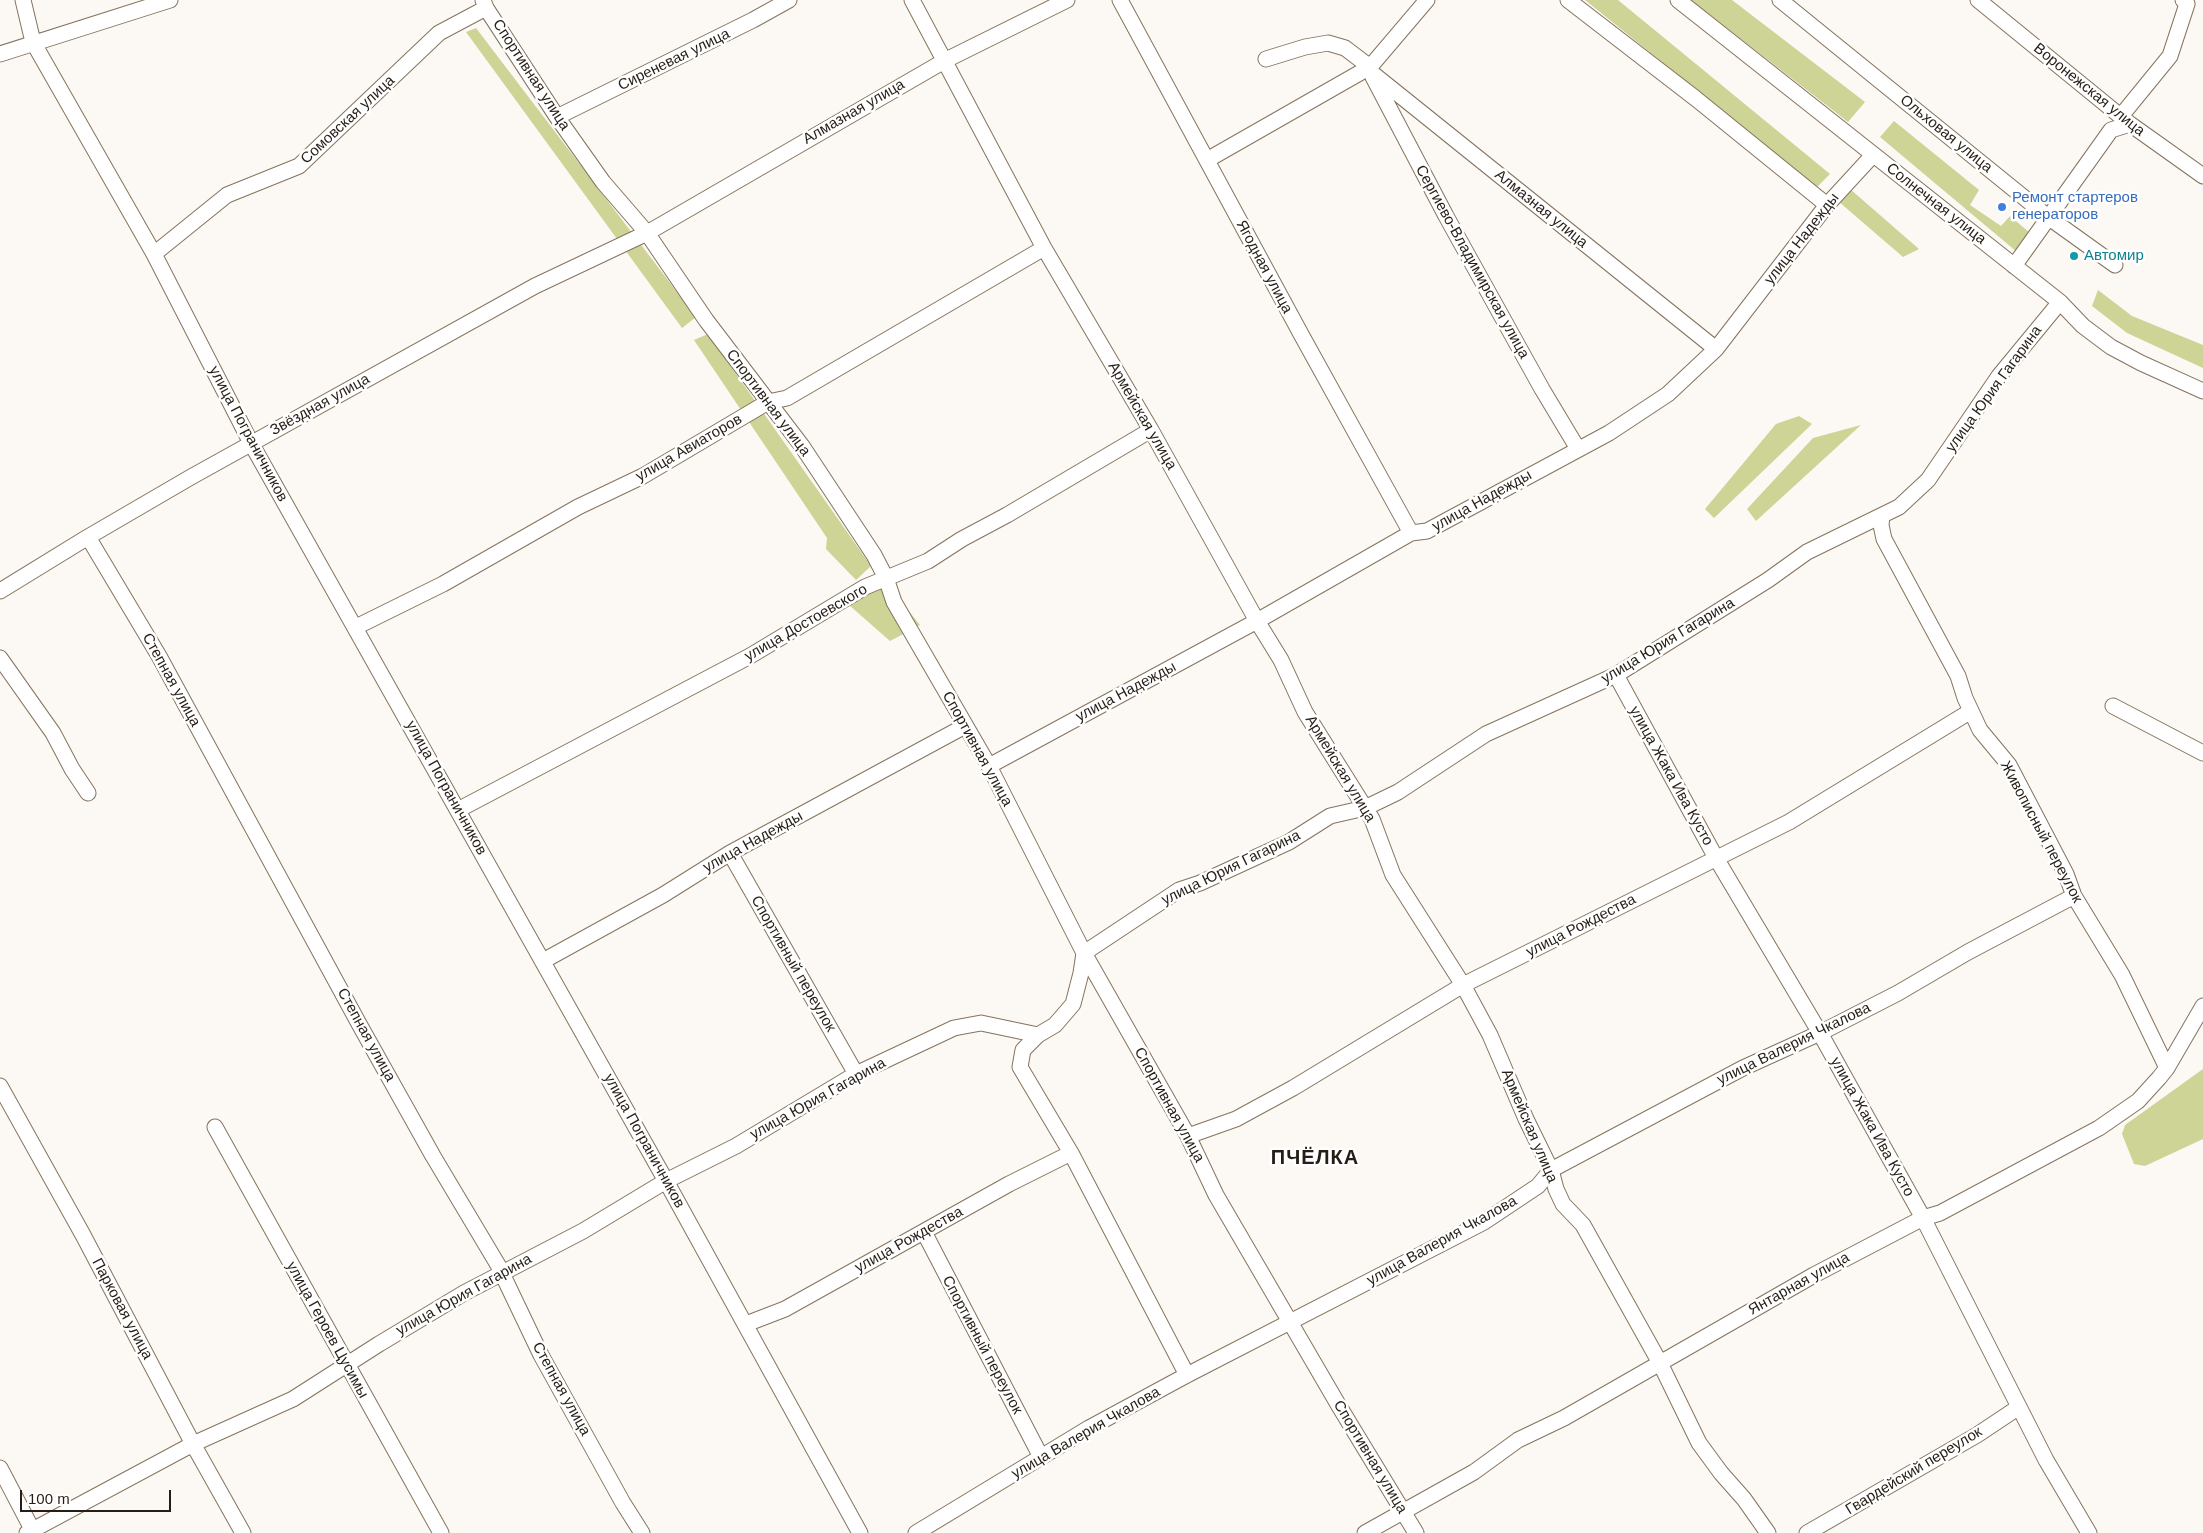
<!DOCTYPE html>
<meta charset="utf-8">
<style>
body{margin:0}
#map{position:relative;width:2203px;height:1533px;overflow:hidden;background:#fcf8f4;font-family:Arial,sans-serif}
canvas{display:block}
.scale{position:absolute;left:20px;top:1490px;width:151px;height:22px;box-sizing:border-box;border:2px solid #251e16;border-top:0;padding-left:6px;font-size:15px;line-height:18px;white-space:nowrap;color:#251e16;-webkit-text-stroke:4px #fff;paint-order:stroke}
</style>
<div id="map">
<canvas width="2203" height="1533"></canvas>
<div class="scale">100 m</div>
</div>
<script>
const c = document.querySelector('canvas').getContext('2d');
c.lineJoin = 'round';
function fill(path, color) { c.fillStyle = color; c.fill(path, 'evenodd'); }
const poly = rows => new Path2D(rows.map(r => 'M' + r).join(''));
function stroke(path, color, width, dash) { c.strokeStyle = color; c.lineWidth = width; c.lineCap = dash ? 'butt' : 'round'; c.setLineDash(dash || []); c.stroke(path); }
function write(font, color, halo, rows, align = 'center') {
  c.font = font + ' Arial,sans-serif'; c.lineWidth = 5; c.setLineDash([]); c.textBaseline = 'middle'; c.strokeStyle = halo; c.fillStyle = color; for (const [text, x, y, turn = 0] of rows) {
    c.save(); c.translate(x, y); c.rotate((+turn || 0) * Math.PI / 180); c.textAlign = isNaN(turn) ? turn : align; if (halo) c.strokeText(text, 0, 0); c.fillText(text, 0, 0); c.restore();
  }
}
const green = poly([
 [1585,0,1618,0,1830,174,1817,187],
 [1691,0,1732,0,1865,102,1848,122],
 [476,28,696,317,682,328,466,32],
 [1894,121,1979,190,1970,205,2001,226,2010,216,2030,233,2017,252,1880,137],
 [1850,189,1919,249,1903,257,1838,201],
 [2098,290,2132,316,2203,345,2203,368,2127,333,2092,306],
 [708,334,871,566,856,580,826,549,827,538,694,340],
 [1799,416,1812,424,1714,518,1705,509,1776,424],
 [1861,425,1756,521,1747,509,1813,438],
 [887,584,920,625,890,641,849,605,850,594],
 [2203,1069,2203,1139,2145,1166,2134,1164,2122,1134,2125,1125]
]);
const minor = poly([
 [23,0,33,42,154,254,251,443,666,1181,860,1533],
 [483,0,486,8,557,117,603,182,647,233,706,320,802,446,874,555,886,578,894,602,989,766,1084,953,1188,1136,1216,1195,1339,1406,1416,1533],
 [912,0,1044,248,1151,430,1257,621,1281,660,1305,712,1372,819,1393,875,1463,985,1490,1035,1526,1119,1551,1170,1556,1189,1563,1204,1583,1225,1660,1363,1699,1443,1721,1473,1744,1499,1768,1533],
 [1120,0,1302,336,1411,533],
 [1427,0,1370,67,1372,73,1716,349],
 [1568,0,1695,98,1827,205],
 [1678,0,2060,302,2083,326,2111,347,2141,363,2203,391],
 [1780,0,2048,217,2115,265],
 [1978,0,2130,124,2203,176],
 [0,54,170,0],
 [1373,77,1446,216,1542,389,1578,449],
 [2121,116,2170,56,2187,4,2183,0],
 [557,117,753,20,789,0],
 [1207,160,1370,67,1345,48,1328,43,1305,47,1266,59],
 [154,254,227,195,299,166,439,33,486,8],
 [2014,266,2111,130,2130,124],
 [1882,516,1881,525,1884,539,1958,676,1965,698,1980,730,2009,765,2066,874,2074,896,2122,975,2167,1068],
 [88,537,159,656,358,1022,433,1156,498,1265,541,1355,623,1503,642,1533],
 [0,591,88,537,191,477,535,286,647,233,946,60,1067,0],
 [356,627,443,584,578,507,643,476,768,402,787,398,1044,248],
 [0,658,53,733,72,769,88,793],
 [1616,675,1716,858,1820,1033,1923,1218,2046,1460,2089,1533],
 [2113,706,2203,753],
 [989,766,1257,621,1411,533,1427,531,1609,433,1668,394,1716,349,1827,205,1873,155],
 [458,810,750,656,865,587,928,561,962,539,1007,515,1151,430],
 [730,853,856,1074],
 [1084,953,1179,890,1200,883,1289,842,1330,816,1365,808,1398,792,1486,734,1616,675,1768,580,1807,552,1899,507,1928,480,1999,376,2060,302],
 [543,961,663,895,730,853,965,726],
 [1038,1035,1023,1050,1020,1067,1071,1153,1187,1375],
 [0,1086,83,1235,193,1444,243,1533],
 [215,1127,441,1533],
 [1188,1136,1236,1119,1293,1088,1463,985,1789,822,1971,711],
 [924,1232,1041,1457],
 [746,1324,785,1309,1009,1184,1071,1153],
 [0,1468,34,1533],
 [27,1533,193,1444,293,1399,379,1344,464,1293,583,1231,666,1181,736,1146,856,1074,954,1028,981,1023,1038,1035,1055,1025,1073,1004,1081,973,1084,953],
 [916,1533,1089,1428,1187,1375,1484,1222,1538,1186,1551,1170,1743,1068,1820,1033,1898,993,1968,952,2074,896],
 [1365,1533,1474,1472,1518,1440,1564,1418,1814,1275,1923,1218,1940,1213,2099,1128,2138,1101,2159,1078,2167,1068,2203,1006],
 [1807,1533,1977,1435,2019,1407]
]);
const markers = [
 [2002,207,5,"#3f7fe0"],
 [2074,256,5,"#0f9aa8"]
];
const streetNames = [
 ["Сиреневая улица",674,60,-26],
 ["Спортивная улица",531,75,57],
 ["Воронежская улица",2089,90,39],
 ["Алмазная улица",854,112,-30],
 ["Сомовская улица",348,120,-43],
 ["Ольховая улица",1946,134,39],
 ["Солнечная улица",1936,204,38],
 ["Алмазная улица",1541,209,39],
 ["улица Надежды",1802,239,-52],
 ["Сергиево-Владимирская улица",1472,262,61],
 ["Ягодная улица",1264,267,62],
 ["улица Юрия Гагарина",1994,389,-54],
 ["Спортивная улица",768,403,53],
 ["Звёздная улица",320,405,-29],
 ["Армейская улица",1142,416,60],
 ["улица Пограничников",248,434,62],
 ["улица Авиаторов",689,448,-30],
 ["улица Надежды",1482,501,-29],
 ["улица Достоевского",806,623,-30],
 ["улица Юрия Гагарина",1668,641,-31],
 ["Степная улица",171,680,61],
 ["улица Надежды",1126,692,-28],
 ["Спортивная улица",977,749,61],
 ["Армейская улица",1340,769,59],
 ["улица Жака Ива Кусто",1671,776,61],
 ["улица Пограничников",446,788,61],
 ["Живописный переулок",2041,832,62],
 ["улица Надежды",753,842,-29],
 ["улица Юрия Гагарина",1231,868,-26],
 ["улица Рождества",1581,926,-27],
 ["Спортивный переулок",793,964,60],
 ["Степная улица",366,1035,61],
 ["улица Валерия Чкалова",1794,1044,-26],
 ["улица Юрия Гагарина",818,1099,-29],
 ["Спортивная улица",1169,1105,61],
 ["Армейская улица",1529,1126,67],
 ["улица Жака Ива Кусто",1872,1127,61],
 ["улица Пограничников",644,1141,61],
 ["улица Рождества",909,1240,-29],
 ["улица Валерия Чкалова",1442,1241,-29],
 ["Янтарная улица",1799,1284,-29],
 ["улица Юрия Гагарина",464,1295,-29],
 ["Парковая улица",122,1309,62],
 ["улица Героев Цусимы",327,1330,61],
 ["Спортивный переулок",982,1345,62],
 ["Степная улица",561,1389,61],
 ["улица Валерия Чкалова",1086,1433,-30],
 ["Спортивная улица",1370,1457,59],
 ["Гвардейский переулок",1914,1471,-31]
];
const shopNames = [
 ["Ремонт стартеров",2012,198],
 ["генераторов",2012,215]
];
const cultureNames = [
 ["Автомир",2084,256]
];
const districtNames = [
 ["ПЧЁЛКА",1315,1158]
];
fill(green, '#cdd495');
stroke(minor, '#85735e', 17);
stroke(minor, '#fff', 15);
for (const [x, y, r, color] of markers) { const dot = new Path2D(); dot.arc(x, y, r, 0, 2 * Math.PI); c.fillStyle = color; c.fill(dot); stroke(dot, '#fff', 2); }
write('15px', '#251e16', '#fff', streetNames);
write('15px', '#366cbe', '#fff', shopNames, 'left');
write('15px', '#0d838f', '#fff', cultureNames, 'left');
c.letterSpacing = '1px';
write('bold 20px', '#251e16', '#fff', districtNames);
c.letterSpacing = '0px';
</script>
